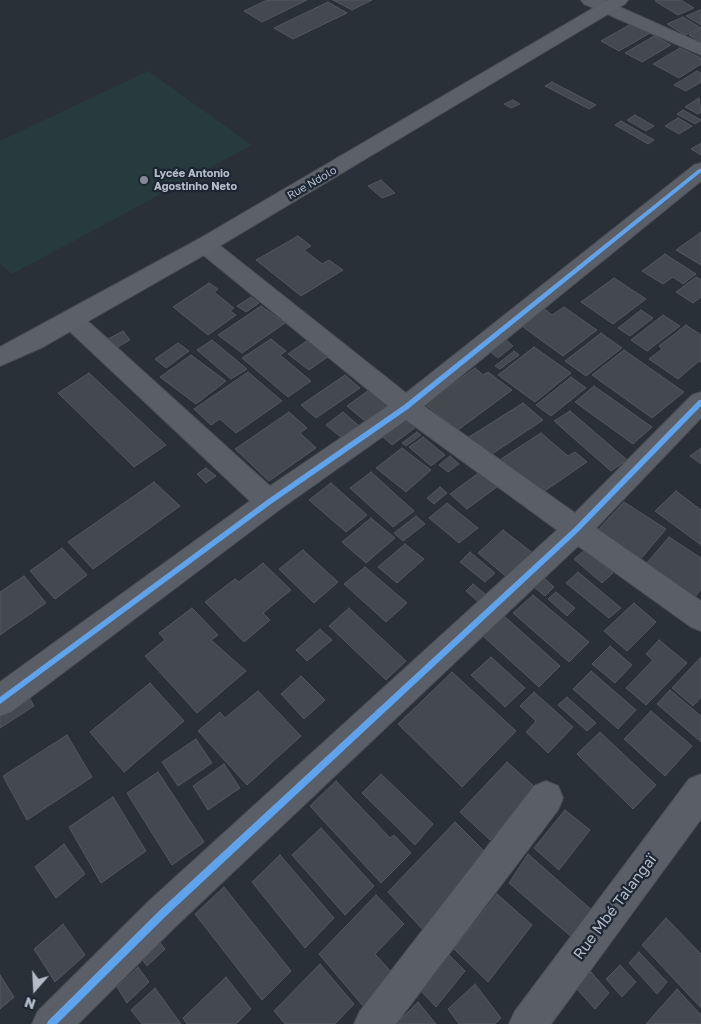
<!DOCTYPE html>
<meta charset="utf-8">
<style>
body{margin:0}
#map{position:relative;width:701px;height:1024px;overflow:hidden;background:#2a3038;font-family:"Golos Text",sans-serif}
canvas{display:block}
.north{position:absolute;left:10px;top:964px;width:50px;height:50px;-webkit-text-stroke:4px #1d2633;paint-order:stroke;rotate:199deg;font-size:14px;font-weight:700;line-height:20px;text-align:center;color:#b4bcc9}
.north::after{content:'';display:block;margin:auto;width:18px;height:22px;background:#b4bcc9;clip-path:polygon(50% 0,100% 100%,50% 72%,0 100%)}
</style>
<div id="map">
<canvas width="701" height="1024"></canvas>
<div class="north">N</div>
</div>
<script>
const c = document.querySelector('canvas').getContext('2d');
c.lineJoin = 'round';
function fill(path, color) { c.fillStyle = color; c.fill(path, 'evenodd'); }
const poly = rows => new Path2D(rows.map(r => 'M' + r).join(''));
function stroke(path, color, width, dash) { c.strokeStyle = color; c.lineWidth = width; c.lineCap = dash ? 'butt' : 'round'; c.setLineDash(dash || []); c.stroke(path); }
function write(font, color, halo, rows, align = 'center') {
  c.font = font + ' "Golos Text",sans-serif'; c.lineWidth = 4.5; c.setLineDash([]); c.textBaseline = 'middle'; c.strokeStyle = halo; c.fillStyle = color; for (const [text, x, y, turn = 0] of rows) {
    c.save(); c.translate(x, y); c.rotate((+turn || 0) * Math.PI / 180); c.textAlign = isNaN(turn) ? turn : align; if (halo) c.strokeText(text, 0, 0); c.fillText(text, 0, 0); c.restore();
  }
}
const green = poly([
 [148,71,252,145,12,274,0,263,0,141]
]);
const building = poly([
 [267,0,307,0,262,22,244,11,267,0],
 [333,0,372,0,352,10,333,0],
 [658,0,681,0,694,8,678,15,655,1,658,0],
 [328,2,347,13,293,39,274,28,328,2],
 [700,10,701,25,686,16,700,10],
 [683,17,701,28,685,35,667,24,683,17],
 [631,24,650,33,619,51,601,41,631,24],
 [701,29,701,42,689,35,701,29],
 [654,36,671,45,642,62,625,53,654,36],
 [680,48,701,58,701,64,679,78,653,64,680,48],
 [697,71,701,73,701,82,686,91,674,85,697,71],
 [552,82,596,105,589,109,545,86,552,82],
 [699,98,701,112,698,114,685,107,699,98],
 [513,100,520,104,511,108,504,104,513,100],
 [683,110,701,120,695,124,677,114,683,110],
 [635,115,654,126,646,131,627,120,635,115],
 [678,118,692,126,679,134,665,126,678,118],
 [621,121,654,140,648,144,615,125,621,121],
 [701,143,701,155,691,149,701,143],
 [381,180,395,193,382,198,368,186,381,180],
 [701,232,701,265,676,250,701,232],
 [298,236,311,246,304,250,322,264,329,260,343,270,301,296,256,260,298,236],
 [665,254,696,274,683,284,673,277,663,284,642,271,665,254],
 [696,277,701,280,701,297,693,303,676,292,696,277],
 [614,278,646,299,613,324,581,302,614,278],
 [209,283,218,289,214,292,234,308,230,311,236,315,208,335,173,307,209,283],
 [251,297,259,303,246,312,237,306,251,297],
 [261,306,285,323,242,353,218,335,261,306],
 [542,307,552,315,564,307,597,330,563,356,519,324,542,307],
 [641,310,653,318,630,336,618,328,641,310],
 [663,315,680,326,647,351,631,340,663,315],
 [686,325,701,335,701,363,699,361,678,379,649,359,662,349,659,346,686,325],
 [123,331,130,340,116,348,108,339,123,331],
 [601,333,622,348,586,376,565,361,601,333],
 [271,339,286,351,280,355,311,381,288,397,242,358,271,339],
 [505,339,513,346,498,358,489,351,505,339],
 [212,340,247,369,231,379,197,350,212,340],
 [308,340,329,356,309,370,288,354,308,340],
 [178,343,189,351,166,368,155,359,178,343],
 [534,347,571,373,535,402,498,375,534,347],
 [624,350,684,392,652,418,592,375,624,350],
 [514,351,519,355,500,369,495,366,514,351],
 [191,355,226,381,196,404,160,377,191,355],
 [475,368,483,375,488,372,512,390,458,430,425,404,475,368],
 [248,372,282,401,236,433,220,419,211,425,194,409,248,372],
 [89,373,166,445,134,467,58,393,89,373],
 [345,375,360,388,316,418,301,405,345,375],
 [571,377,586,388,551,416,536,405,571,377],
 [594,386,652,427,633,444,575,402,594,386],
 [369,390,388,405,366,422,347,406,369,390],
 [523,403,543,420,489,456,469,437,523,403],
 [570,411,627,460,611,471,554,421,570,411],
 [289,412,307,428,300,433,316,448,269,481,235,449,289,412],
 [343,412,359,426,342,438,326,425,343,412],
 [406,419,416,427,392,445,382,436,406,419],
 [417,432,421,435,406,446,402,443,417,432],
 [541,433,568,456,575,452,587,462,536,497,498,461,541,433],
 [423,437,445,455,431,466,409,447,423,437],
 [402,448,431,470,406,492,376,468,402,448],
 [701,448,701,464,690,456,701,448],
 [450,456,459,464,448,472,439,465,450,456],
 [206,468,216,476,206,483,197,474,206,468],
 [371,472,414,511,393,527,350,488,371,472],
 [480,472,497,487,467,509,450,494,480,472],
 [154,482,180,506,93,569,68,542,154,482],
 [331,483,367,515,346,532,309,500,331,483],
 [440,487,447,493,434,504,427,498,440,487],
 [676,491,701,510,701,545,655,511,676,491],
 [624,502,666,529,639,561,596,532,624,502],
 [447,503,478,528,459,543,429,518,447,503],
 [416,516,425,524,403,541,394,533,416,516],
 [371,518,395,538,366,563,342,542,371,518],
 [503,530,534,554,508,578,478,553,503,530],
 [669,537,701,558,701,589,695,597,646,564,669,537],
 [405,544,424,559,397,583,378,567,405,544],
 [62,548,87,575,55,599,30,571,62,548],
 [303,550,338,582,314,603,279,569,303,550],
 [585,550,613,573,602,583,574,559,585,550],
 [470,552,495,573,485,582,460,562,470,552],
 [263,563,291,590,263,613,270,620,244,642,205,602,235,579,239,582,263,563],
 [365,567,407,603,386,622,344,584,365,567],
 [578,572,621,608,609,618,566,583,578,572],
 [24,576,46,603,0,635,0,592,24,576],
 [544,578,554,587,545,596,534,587,544,578],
 [473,584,490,598,482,605,466,591,473,584],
 [556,592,575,608,567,616,548,599,556,592],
 [533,595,589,642,569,662,513,613,533,595],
 [634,603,656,622,627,651,604,631,634,603],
 [192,608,218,635,211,640,246,671,197,713,145,656,165,640,159,633,192,608],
 [349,608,406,661,386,680,329,626,349,608],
 [504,616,560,666,539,687,482,635,504,616],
 [320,629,332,640,307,661,296,650,320,629],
 [659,640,687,663,646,705,626,688,653,660,646,654,659,640],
 [610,646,632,665,615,683,592,664,610,646],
 [491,657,525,688,505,707,471,675,491,657],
 [701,657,701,697,693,706,672,688,701,657],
 [591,671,636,710,618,729,573,689,591,671],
 [452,672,516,731,462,787,398,724,452,672],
 [301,676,325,700,304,719,281,694,301,676],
 [150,683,184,721,124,772,90,732,150,683],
 [670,690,701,716,701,742,657,704,670,690],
 [258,691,301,736,247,785,198,731,220,712,225,718,258,691],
 [534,692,573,727,548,753,526,732,536,721,520,706,534,692],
 [29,697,34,706,0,728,0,716,29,697],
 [567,697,596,723,587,731,558,705,567,697],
 [651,711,692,746,665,776,624,739,651,711],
 [600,732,656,785,633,809,577,754,600,732],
 [67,735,92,777,27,820,3,776,67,735],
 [196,739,212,763,178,786,162,762,196,739],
 [507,762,536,788,490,840,460,812,507,762],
 [224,764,240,788,208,810,193,786,224,764],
 [158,772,204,842,172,865,127,793,158,772],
 [381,774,433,824,415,845,362,793,381,774],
 [336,781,390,838,394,835,411,853,381,883,310,806,336,781],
 [113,797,146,851,101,883,69,827,113,797],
 [565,810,590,830,559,870,534,848,565,810],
 [455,822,490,857,423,930,388,892,455,822],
 [321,828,374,886,345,915,292,855,321,828],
 [64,844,85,874,56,898,35,867,64,844],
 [528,854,594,912,575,940,509,883,528,854],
 [280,855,334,918,305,948,252,882,280,855],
 [224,887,291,971,262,1000,195,914,224,887],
 [497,894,532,925,488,982,454,949,497,894],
 [376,895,404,924,375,954,393,974,363,1006,319,954,376,895],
 [666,918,701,954,701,1008,642,945,666,918],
 [63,924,85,955,55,982,34,949,63,924],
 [155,936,165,949,147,966,137,952,155,936],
 [446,952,465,971,436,1007,417,987,446,952],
 [639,952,667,982,657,994,629,963,639,952],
 [320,964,354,1004,335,1024,285,1024,274,1011,320,964],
 [620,965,636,982,622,997,606,979,620,965],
 [138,967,149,982,127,1003,117,987,138,967],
 [591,972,609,993,595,1009,576,988,591,972],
 [0,975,14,997,0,1009,0,975],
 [226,977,251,1009,236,1024,187,1024,183,1018,226,977],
 [475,984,501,1018,495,1024,459,1024,448,1009,475,984],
 [155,988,181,1024,142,1024,131,1010,155,988],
 [677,989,701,1015,701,1024,646,1024,677,989],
 [418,1002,436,1024,396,1024,418,1002]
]);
const street = poly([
 [581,0,604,0,701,43,701,55,584,4,581,0],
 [701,163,701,181,424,406,575,513,692,395,701,392,701,418,596,528,701,601,701,631,691,627,578,546,175,927,78,1024,32,1024,38,1011,149,901,557,530,406,420,279,510,11,712,0,716,0,682,250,501,64,326,60,320,64,314,72,311,80,314,270,486,388,406,197,250,194,245,197,240,205,237,213,240,406,393,694,165,701,163],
 [701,774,701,819,551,1024,509,1024,515,1011,689,779,701,774],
 [546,781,558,786,563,798,558,810,396,1024,354,1024,360,1011,534,786,546,781]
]);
const primary = poly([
 [607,0,628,0,625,4,213,250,43,347,0,366,0,347,197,240,607,0]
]);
const cycleway = poly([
 [699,169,701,169,701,172,408,409,271,504,0,704,0,697,267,500,404,405,699,169],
 [699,400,701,400,701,406,578,532,165,917,57,1024,47,1024,48,1021,159,911,574,528,699,400]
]);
const markers = [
 [144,180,5,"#848b96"]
];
const farPoinames = [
 ["Lycée Antonio",154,174],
 ["Agostinho Neto",154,187]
];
const farStreetnames = [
 ["Rue Ndolo",312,183,-30]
];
const nearStreetnames = [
 ["Rue Mbé Talangaï",615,907,-53]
];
fill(green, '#273a3e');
fill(building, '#444950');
stroke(building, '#52575f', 1);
stroke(street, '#484c53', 2);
stroke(primary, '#484c55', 2);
fill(street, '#5a5e66');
fill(primary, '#5c6168');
fill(cycleway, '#60a3ed');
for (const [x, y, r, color] of markers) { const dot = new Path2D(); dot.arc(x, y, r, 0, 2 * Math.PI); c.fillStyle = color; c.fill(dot); stroke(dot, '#1d2633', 2); }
write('bold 11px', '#b4bcc9', '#1d2633', farPoinames, 'left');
write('11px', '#b4bcc9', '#1d2633', farStreetnames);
write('15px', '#b4bcc9', '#1d2633', nearStreetnames);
</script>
